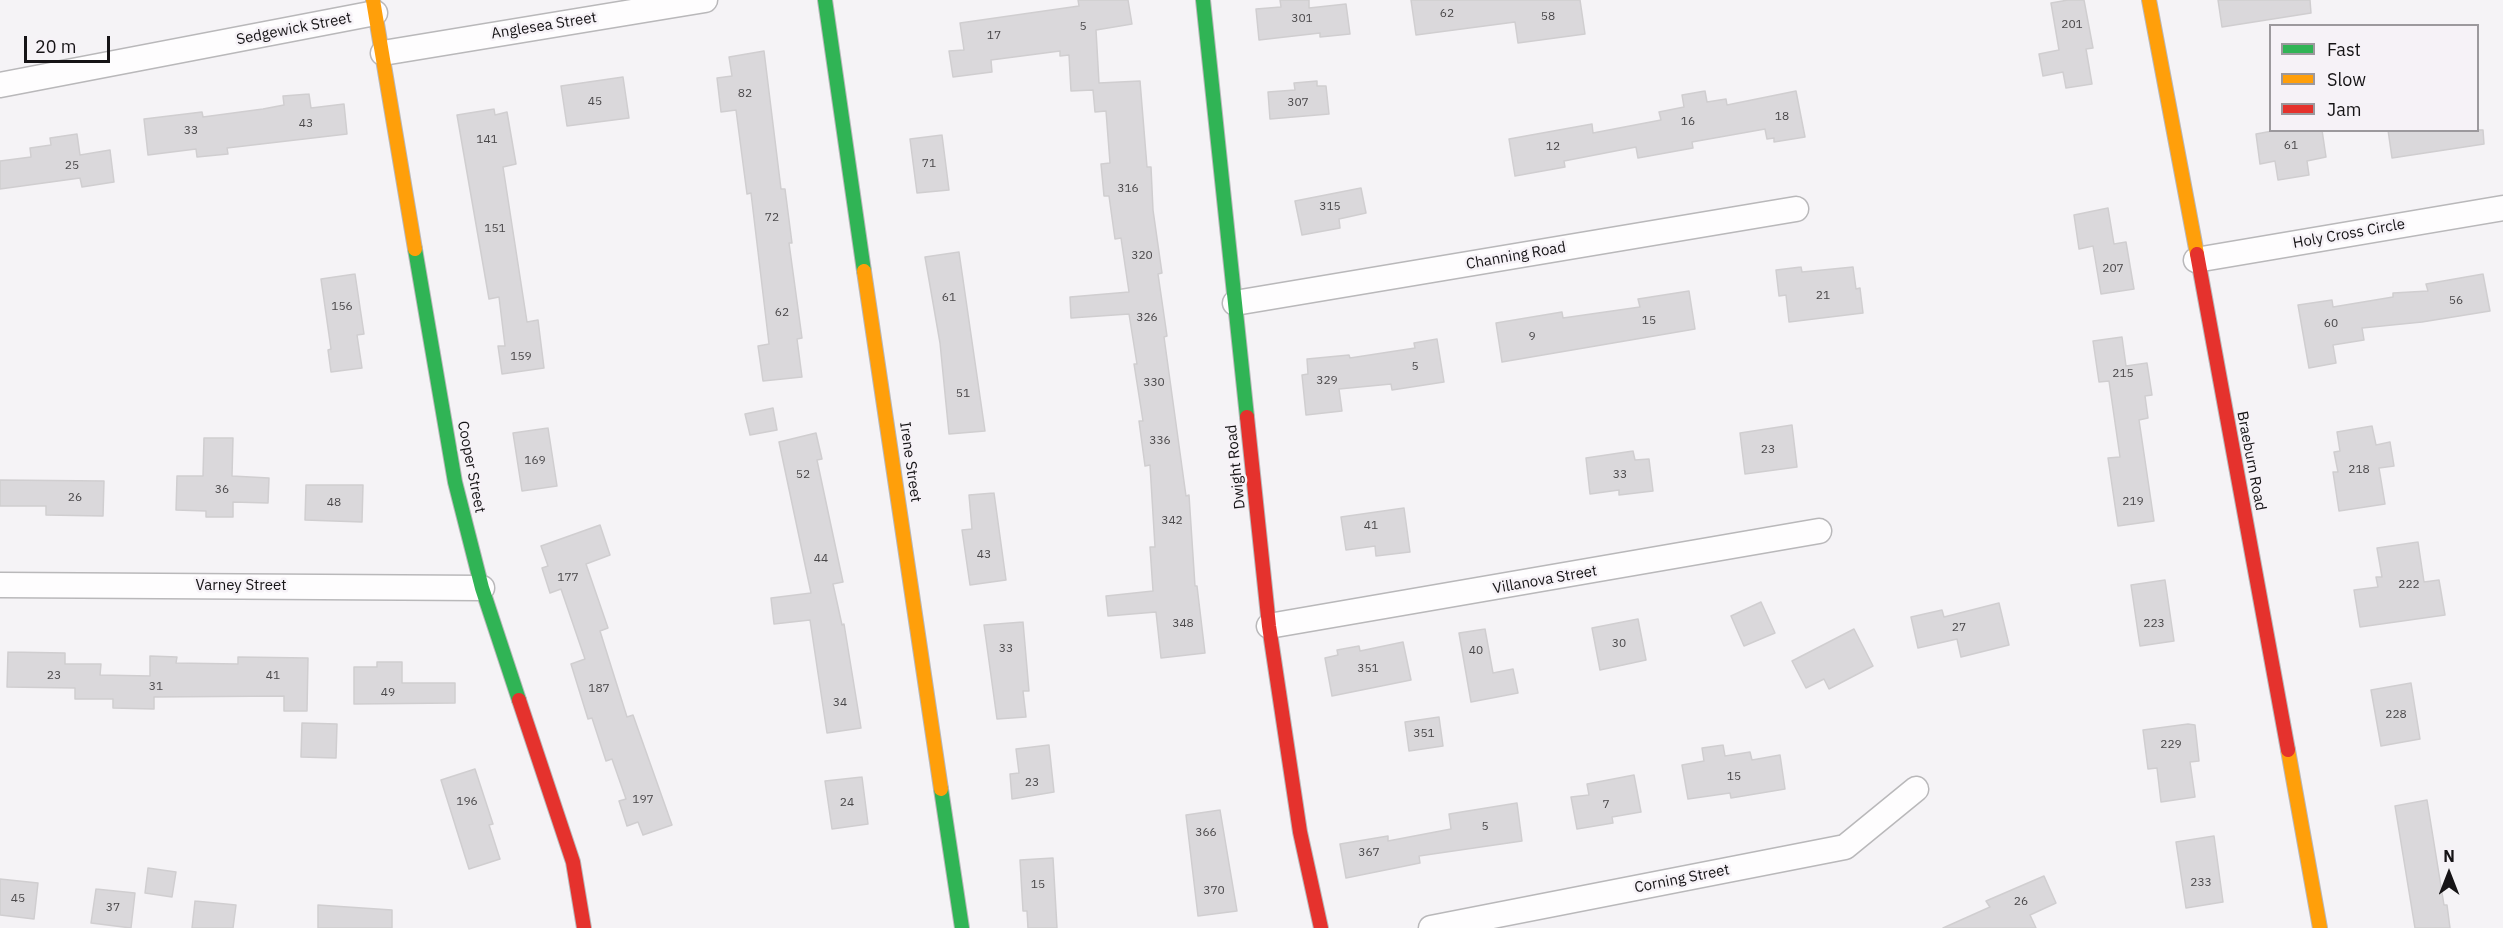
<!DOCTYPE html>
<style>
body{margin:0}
#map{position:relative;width:2503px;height:928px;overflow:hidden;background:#f5f3f6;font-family:"IBM Plex Sans",sans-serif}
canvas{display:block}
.legend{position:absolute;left:2269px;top:24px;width:210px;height:108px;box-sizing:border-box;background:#f6f2f7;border:2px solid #9c999d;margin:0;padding:8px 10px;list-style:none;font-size:18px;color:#161416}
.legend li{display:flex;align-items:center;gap:12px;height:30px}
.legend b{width:30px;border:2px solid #9c999d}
.north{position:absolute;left:2419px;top:844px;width:60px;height:60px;-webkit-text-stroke:4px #f6f2f7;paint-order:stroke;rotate:0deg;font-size:16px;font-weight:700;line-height:24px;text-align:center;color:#161416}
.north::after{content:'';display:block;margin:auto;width:21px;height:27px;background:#161416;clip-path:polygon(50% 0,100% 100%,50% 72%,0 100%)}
.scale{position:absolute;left:24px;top:36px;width:86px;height:27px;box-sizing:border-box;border:3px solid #161416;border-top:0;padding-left:8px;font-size:18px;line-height:21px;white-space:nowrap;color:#161416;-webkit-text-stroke:4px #f6f2f7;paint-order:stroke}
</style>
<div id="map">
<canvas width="2503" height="928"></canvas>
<ul class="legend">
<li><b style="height:8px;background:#30b455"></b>Fast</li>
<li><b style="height:8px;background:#ff9f0a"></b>Slow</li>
<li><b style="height:8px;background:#e5322d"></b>Jam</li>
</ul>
<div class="north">N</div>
<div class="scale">20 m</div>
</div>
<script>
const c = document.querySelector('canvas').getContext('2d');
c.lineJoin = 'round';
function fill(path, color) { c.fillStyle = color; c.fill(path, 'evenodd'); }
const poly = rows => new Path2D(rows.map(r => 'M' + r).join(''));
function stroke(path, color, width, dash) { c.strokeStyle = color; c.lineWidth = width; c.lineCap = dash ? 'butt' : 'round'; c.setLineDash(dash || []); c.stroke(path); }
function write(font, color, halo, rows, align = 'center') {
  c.font = font + ' "IBM Plex Sans",sans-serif'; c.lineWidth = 5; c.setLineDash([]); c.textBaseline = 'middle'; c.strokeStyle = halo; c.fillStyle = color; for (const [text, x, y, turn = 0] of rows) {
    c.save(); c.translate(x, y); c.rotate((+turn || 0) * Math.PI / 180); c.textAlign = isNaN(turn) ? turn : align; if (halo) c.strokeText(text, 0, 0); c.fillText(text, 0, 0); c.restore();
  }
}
const building = poly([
 [1078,0,1128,0,1132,24,1096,30,1099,83,1140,81,1147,167,1151,167,1153,210,1162,273,1158,274,1167,336,1164,337,1186,496,1189,495,1195,586,1197,586,1205,653,1161,658,1156,612,1108,616,1106,596,1153,591,1150,547,1155,547,1150,465,1145,466,1139,421,1143,421,1134,364,1137,364,1129,314,1071,318,1070,297,1129,292,1121,238,1115,239,1109,196,1104,196,1101,164,1110,163,1106,111,1095,112,1093,90,1071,91,1069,55,1060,56,1060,51,991,60,992,72,953,77,949,51,964,50,960,23,1079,6,1078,0],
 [1280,0,1309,0,1309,8,1346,4,1350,34,1320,37,1320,33,1259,40,1256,9,1281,7,1280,0],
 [1411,0,1580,0,1585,34,1518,43,1515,22,1416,35,1411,0],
 [2068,0,2084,0,2093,48,2086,49,2092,84,2066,88,2063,72,2043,76,2039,54,2059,50,2051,3,2068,0],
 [2218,0,2310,0,2311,13,2222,27,2218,0],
 [764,51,781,189,785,189,792,243,789,243,802,338,797,339,802,377,763,381,758,346,769,344,751,193,747,194,736,110,721,112,717,78,732,76,729,57,764,51],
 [623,77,629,118,567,126,561,86,623,77],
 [1317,81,1317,86,1326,86,1329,114,1270,119,1268,92,1295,90,1294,83,1317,81],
 [1705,91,1707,102,1726,99,1727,105,1796,91,1805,137,1774,142,1774,138,1767,139,1765,129,1692,142,1693,148,1638,158,1636,147,1564,161,1565,167,1515,176,1509,139,1592,124,1593,133,1661,120,1659,112,1684,107,1682,95,1705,91],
 [309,94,311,108,344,104,347,134,227,148,228,154,197,157,196,149,148,155,144,119,202,112,203,117,263,109,284,105,283,96,309,94],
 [494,109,495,115,507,112,516,164,503,167,527,322,538,320,544,368,502,374,498,346,505,346,499,297,489,299,457,115,494,109],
 [2278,130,2322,130,2326,157,2307,161,2309,175,2278,180,2275,161,2260,164,2256,134,2278,130],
 [2388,130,2483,130,2484,144,2392,158,2388,130],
 [77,134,80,155,110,150,114,182,82,187,80,178,0,189,0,161,31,157,30,148,51,145,50,138,77,134],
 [942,135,949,190,917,193,910,139,942,135],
 [1361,188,1366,213,1339,219,1340,228,1302,235,1295,201,1361,188],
 [2108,208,2114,244,2126,242,2134,289,2101,294,2093,246,2079,249,2074,215,2108,208],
 [959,252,985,431,949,434,940,343,925,257,959,252],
 [1801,267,1802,272,1853,267,1856,289,1860,288,1863,313,1789,322,1786,295,1779,296,1776,270,1801,267],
 [355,274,364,334,357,335,362,368,331,372,328,350,331,349,321,279,355,274],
 [2483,274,2490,311,2422,322,2362,328,2364,340,2333,345,2336,363,2309,368,2298,305,2332,300,2333,307,2393,297,2393,293,2428,291,2426,284,2483,274],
 [1689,291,1695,329,1502,362,1496,323,1562,312,1563,318,1640,307,1638,299,1689,291],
 [2122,337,2126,366,2147,363,2152,395,2145,396,2148,418,2139,420,2154,521,2118,526,2108,458,2120,457,2109,381,2099,382,2093,341,2122,337],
 [1437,339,1444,382,1392,390,1391,384,1339,389,1342,411,1306,415,1302,375,1308,374,1307,359,1349,355,1350,358,1415,348,1414,343,1437,339],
 [773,408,777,430,750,435,745,414,773,408],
 [1792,425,1797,467,1745,474,1740,433,1792,425],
 [2372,426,2376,445,2390,442,2394,466,2379,468,2385,504,2339,511,2333,472,2338,472,2334,452,2340,451,2337,432,2372,426],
 [548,428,557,486,522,491,513,433,548,428],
 [816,433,822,459,817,460,843,582,833,584,842,625,844,624,861,728,827,733,810,620,774,624,771,598,811,593,779,442,816,433],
 [204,438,233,438,232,476,269,478,268,503,233,502,233,517,206,517,206,511,176,510,177,476,203,476,204,438],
 [1633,451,1635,460,1649,459,1653,491,1619,495,1619,490,1590,494,1586,458,1633,451],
 [0,480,104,481,103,516,46,515,46,506,0,506,0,480],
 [306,485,363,485,362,522,305,520,306,485],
 [994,493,1006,580,970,585,962,530,972,529,969,495,994,493],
 [1404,508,1410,552,1376,556,1375,546,1346,550,1341,517,1404,508],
 [600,525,610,555,586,564,608,628,600,631,627,717,633,715,672,825,643,835,638,822,627,826,619,801,626,799,612,759,606,761,592,718,588,719,571,664,585,659,561,589,550,593,542,568,548,566,541,546,600,525],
 [2418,542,2424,582,2439,580,2445,615,2360,627,2354,590,2378,587,2376,577,2382,577,2377,548,2418,542],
 [2165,580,2174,641,2140,646,2131,585,2165,580],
 [1761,602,1775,633,1744,646,1731,616,1761,602],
 [1999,603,2009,645,1961,657,1957,639,1918,648,1911,617,1942,610,1944,617,1999,603],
 [1638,619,1646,660,1600,670,1592,628,1638,619],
 [1023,622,1029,691,1023,691,1026,717,997,719,984,625,1023,622],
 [1485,629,1493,673,1513,669,1518,693,1471,702,1459,633,1485,629],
 [1854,629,1873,666,1829,689,1824,679,1806,688,1792,661,1854,629],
 [1403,642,1411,680,1332,696,1325,658,1338,655,1337,650,1359,646,1360,651,1403,642],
 [8,652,65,653,65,664,101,664,100,675,150,676,150,656,177,657,176,663,238,664,238,657,308,658,307,711,284,711,284,696,154,697,154,709,113,708,113,699,75,699,75,688,7,687,8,652],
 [377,662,402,662,402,683,455,683,455,703,354,704,354,667,377,667,377,662],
 [2411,683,2420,739,2381,746,2371,690,2411,683],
 [1439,717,1443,746,1409,751,1405,722,1439,717],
 [302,723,337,724,336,758,301,757,302,723],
 [2188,724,2195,725,2199,761,2190,762,2195,797,2161,802,2157,768,2148,769,2143,730,2188,724],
 [1049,745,1054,792,1012,799,1010,774,1019,773,1016,749,1049,745],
 [1723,745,1725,756,1750,752,1752,760,1780,755,1785,789,1731,798,1730,793,1688,799,1682,765,1704,761,1702,748,1723,745],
 [475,769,493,824,489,825,500,859,469,869,441,780,475,769],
 [1634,775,1641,812,1612,817,1613,823,1577,829,1571,797,1589,795,1587,784,1634,775],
 [862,777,868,824,832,829,825,781,862,777],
 [2427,800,2444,905,2447,905,2450,928,2415,928,2395,806,2427,800],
 [1517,803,1522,841,1419,856,1420,863,1346,878,1340,844,1388,836,1388,841,1451,829,1449,814,1517,803],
 [1220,810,1237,911,1198,916,1186,815,1220,810],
 [2214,836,2223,902,2186,908,2176,842,2214,836],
 [1053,858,1057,928,1028,928,1027,911,1023,911,1020,860,1053,858],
 [148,868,176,872,172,897,145,893,148,868],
 [2044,876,2056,903,2030,915,2036,928,1943,928,1990,907,1986,901,2044,876],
 [0,879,38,883,34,919,0,915,0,879],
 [96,889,135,893,131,928,91,923,96,889],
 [195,901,236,905,233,928,192,928,195,901],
 [318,905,392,910,392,928,318,928,318,905]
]);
const street = poly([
 [383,53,705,0],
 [0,85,375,13],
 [2196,260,2503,208],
 [1235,303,1796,209],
 [0,585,482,588],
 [1269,626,1819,531],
 [1431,928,1845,847,1916,789]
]);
const fast = poly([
 [825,0,864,271],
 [1203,0,1247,417],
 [415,249,455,482,482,588,519,700],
 [941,789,962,928]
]);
const slow = poly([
 [373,0,415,249],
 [2149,0,2197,254],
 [864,271,941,789],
 [2288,750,2320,928]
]);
const jam = poly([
 [2197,254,2288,750],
 [1247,417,1269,626,1300,832,1321,928],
 [519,700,573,862,584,928]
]);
const numberNames = [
 ["62",1447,14],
 ["58",1548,17],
 ["301",1302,19],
 ["201",2072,25],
 ["5",1083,27],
 ["17",994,36],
 ["82",745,94],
 ["45",595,102],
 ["307",1298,103],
 ["18",1782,117],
 ["16",1688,122],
 ["43",306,124],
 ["33",191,131],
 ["141",487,140],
 ["61",2291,146],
 ["12",1553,147],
 ["71",929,164],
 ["25",72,166],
 ["316",1128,189],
 ["315",1330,207],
 ["72",772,218],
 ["151",495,229],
 ["320",1142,256],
 ["207",2113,269],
 ["21",1823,296],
 ["61",949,298],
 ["56",2456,301],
 ["156",342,307],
 ["62",782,313],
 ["326",1147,318],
 ["15",1649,321],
 ["60",2331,324],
 ["9",1532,337],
 ["159",521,357],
 ["5",1415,367],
 ["215",2123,374],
 ["329",1327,381],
 ["330",1154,383],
 ["51",963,394],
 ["336",1160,441],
 ["23",1768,450],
 ["169",535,461],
 ["218",2359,470],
 ["52",803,475],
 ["33",1620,475],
 ["36",222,490],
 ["26",75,498],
 ["219",2133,502],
 ["48",334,503],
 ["342",1172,521],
 ["41",1371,526],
 ["43",984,555],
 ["44",821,559],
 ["177",568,578],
 ["222",2409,585],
 ["348",1183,624],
 ["223",2154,624],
 ["27",1959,628],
 ["30",1619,644],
 ["33",1006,649],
 ["40",1476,651],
 ["351",1368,669],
 ["23",54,676],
 ["41",273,676],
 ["31",156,687],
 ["187",599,689],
 ["49",388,693],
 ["34",840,703],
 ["228",2396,715],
 ["351",1424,734],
 ["229",2171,745],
 ["15",1734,777],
 ["23",1032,783],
 ["197",643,800],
 ["196",467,802],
 ["24",847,803],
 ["7",1606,805],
 ["5",1485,827],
 ["366",1206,833],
 ["367",1369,853],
 ["233",2201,883],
 ["15",1038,885],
 ["370",1214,891],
 ["45",18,899],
 ["26",2021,902],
 ["37",113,908]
];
const streetNames = [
 ["Anglesea Street",544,26,-9],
 ["Sedgewick Street",294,29,-11],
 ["Holy Cross Circle",2349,234,-10],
 ["Channing Road",1516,256,-10],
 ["Braeburn Road",2251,461,79],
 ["Irene Street",910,462,82],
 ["Cooper Street",471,467,79],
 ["Dwight Road",1236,467,-96],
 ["Villanova Street",1545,580,-10],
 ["Varney Street",241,586],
 ["Corning Street",1682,879,-11]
];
fill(building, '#dad8db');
stroke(building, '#d0ced0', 1.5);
stroke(street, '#b9b8ba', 27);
stroke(fast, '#b9b8ba', 16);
stroke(slow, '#b9b8ba', 16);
stroke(jam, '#b9b8ba', 16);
stroke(street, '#fefdfe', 24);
stroke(fast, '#30b455', 14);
stroke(slow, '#ff9f0a', 14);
stroke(jam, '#e5322d', 14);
write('12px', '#4a484a', null, numberNames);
write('15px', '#161416', '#f6f2f7', streetNames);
</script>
